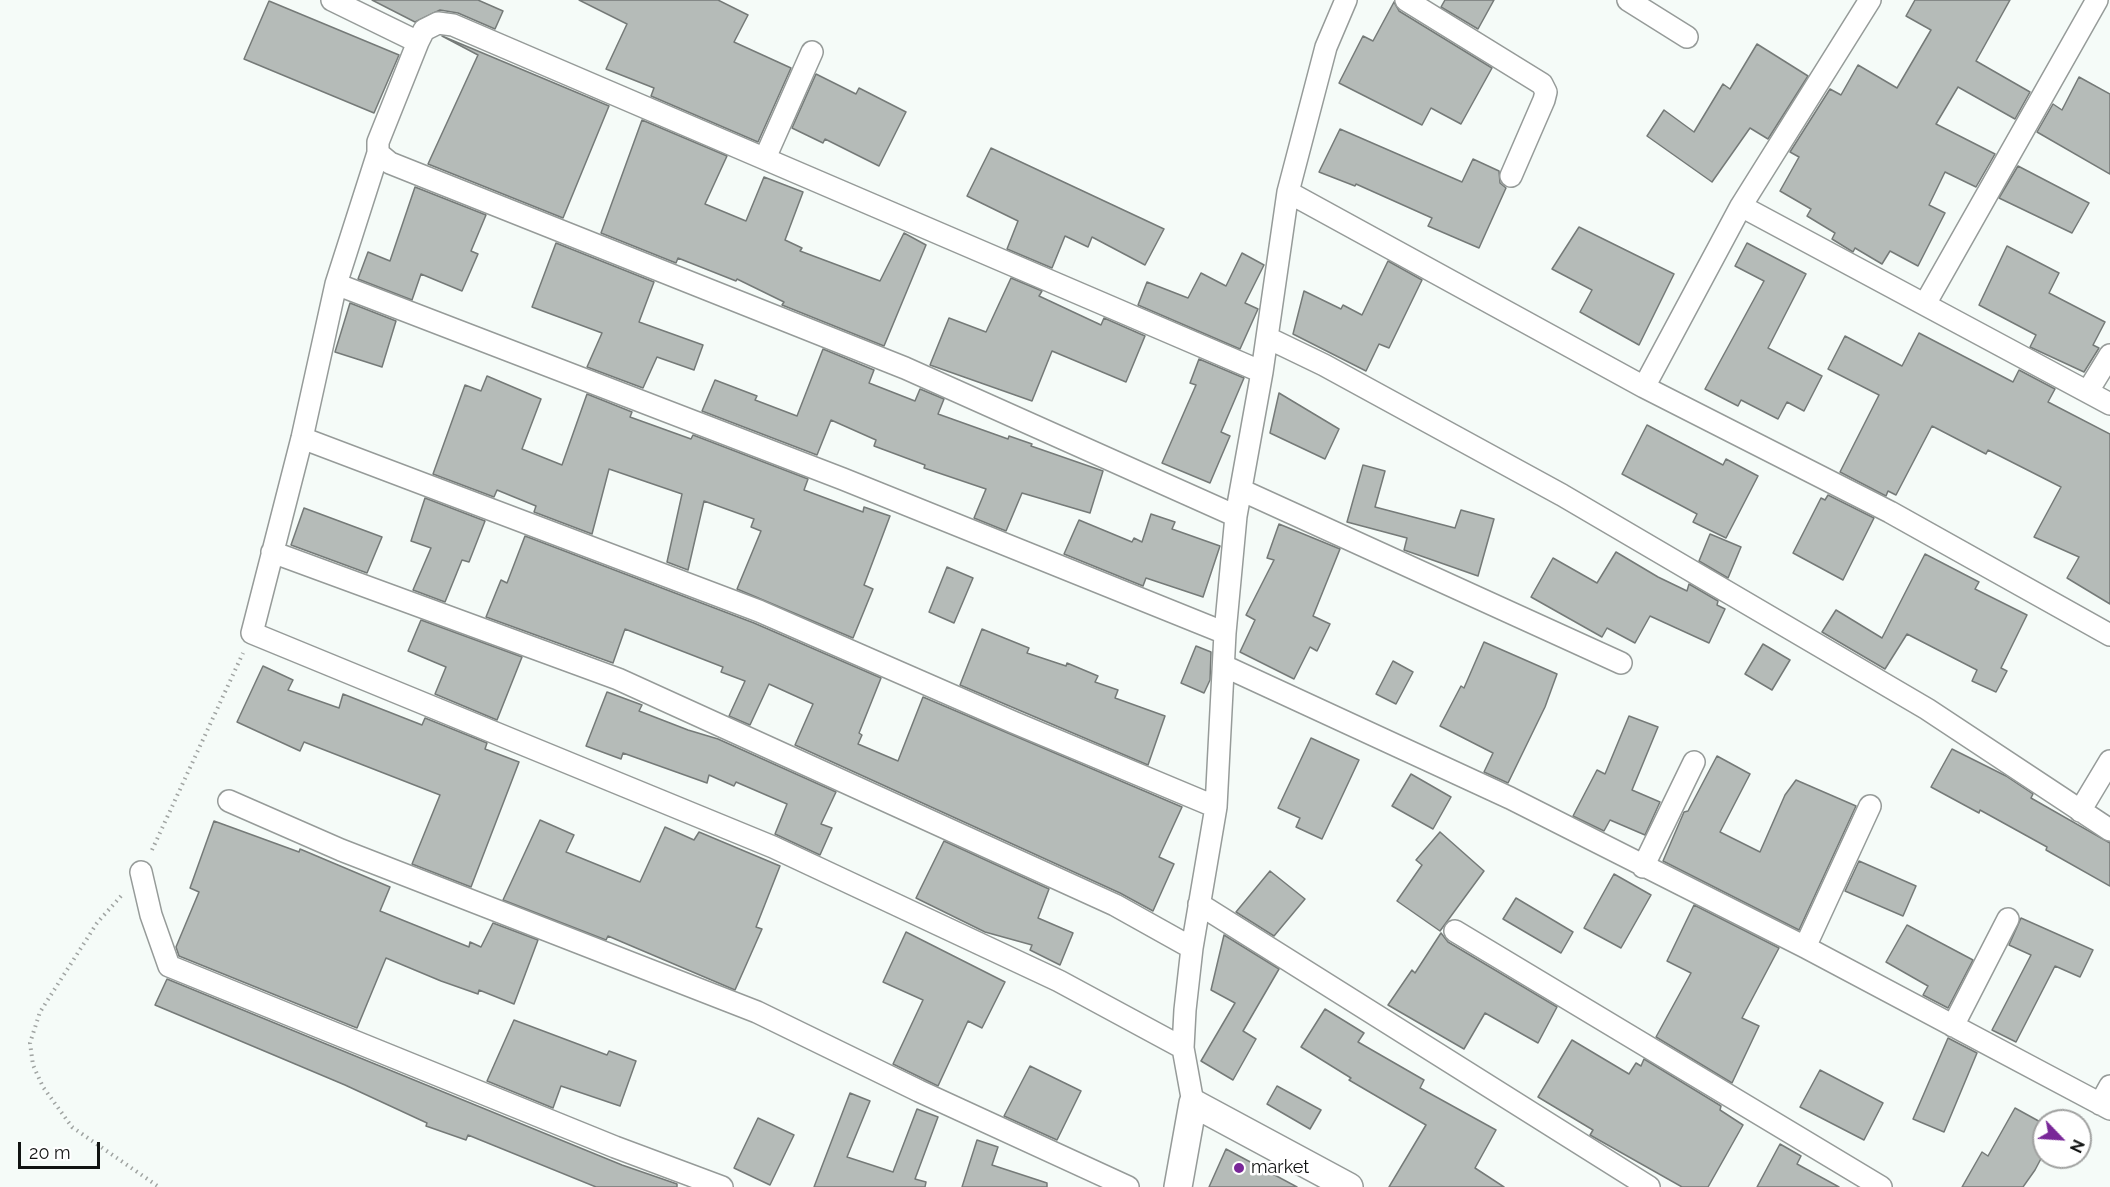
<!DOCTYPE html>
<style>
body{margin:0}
#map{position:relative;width:2110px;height:1187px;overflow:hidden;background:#f5fbf8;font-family:Raleway,sans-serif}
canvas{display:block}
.north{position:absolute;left:2032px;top:1109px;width:60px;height:60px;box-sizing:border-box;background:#fff;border:2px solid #a0a1a0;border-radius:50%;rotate:115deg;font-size:16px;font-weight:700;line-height:24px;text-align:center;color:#111312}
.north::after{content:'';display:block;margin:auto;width:21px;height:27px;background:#792798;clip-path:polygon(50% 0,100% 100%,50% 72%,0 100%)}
.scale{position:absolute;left:18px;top:1142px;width:82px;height:27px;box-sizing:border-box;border:3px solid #111312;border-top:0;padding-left:8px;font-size:18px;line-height:21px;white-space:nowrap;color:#111312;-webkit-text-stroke:4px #fff;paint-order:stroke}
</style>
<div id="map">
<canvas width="2110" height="1187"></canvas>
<div class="north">N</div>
<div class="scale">20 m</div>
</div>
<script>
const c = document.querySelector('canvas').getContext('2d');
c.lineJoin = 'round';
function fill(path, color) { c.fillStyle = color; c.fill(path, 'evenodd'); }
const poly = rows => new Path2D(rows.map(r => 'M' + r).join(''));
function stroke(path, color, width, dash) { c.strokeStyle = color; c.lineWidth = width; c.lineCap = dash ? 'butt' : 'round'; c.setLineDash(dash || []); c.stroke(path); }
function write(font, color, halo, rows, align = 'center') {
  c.font = font + ' Raleway,sans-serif'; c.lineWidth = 5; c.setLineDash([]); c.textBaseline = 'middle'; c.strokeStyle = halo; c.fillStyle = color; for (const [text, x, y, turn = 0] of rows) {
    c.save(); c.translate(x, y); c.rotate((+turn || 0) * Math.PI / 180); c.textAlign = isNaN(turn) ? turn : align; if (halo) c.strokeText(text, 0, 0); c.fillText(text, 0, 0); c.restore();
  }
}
const building = poly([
 [372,0,478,0,503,11,495,29,458,13,440,10,415,22,372,0],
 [579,0,718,0,748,15,734,42,791,68,758,142,651,96,654,88,606,69,627,24,579,0],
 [1445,0,1494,0,1478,29,1441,7,1445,0],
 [1915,0,2010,0,1976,61,2030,92,2015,119,1958,87,1936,124,1995,154,1976,187,1945,172,1929,205,1945,213,1918,266,1890,251,1882,264,1855,248,1853,252,1832,239,1835,233,1807,216,1811,209,1780,191,1799,157,1790,152,1830,89,1841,95,1858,65,1897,88,1931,30,1906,16,1915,0],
 [269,1,399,55,374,113,244,59,269,1],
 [1394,2,1399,11,1492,68,1461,124,1431,108,1422,125,1339,83,1363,36,1373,41,1394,2],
 [442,36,609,106,563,218,428,164,478,55,442,36],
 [1757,44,1808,76,1768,139,1750,128,1712,182,1647,136,1664,110,1694,132,1723,84,1730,89,1757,44],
 [816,74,856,94,859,88,906,112,879,166,825,139,823,143,792,128,816,74],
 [2079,77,2110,94,2110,174,2037,132,2053,104,2062,110,2079,77],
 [642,120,727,156,705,204,746,221,764,177,803,192,785,240,802,248,800,251,880,281,904,233,926,245,884,346,782,305,784,302,737,279,736,281,678,258,676,263,601,233,642,120],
 [1340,129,1462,182,1473,159,1499,171,1500,183,1506,188,1479,248,1428,226,1432,218,1356,184,1355,186,1319,172,1340,129],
 [991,148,1164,229,1145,265,1092,237,1088,247,1065,236,1052,268,1007,249,1018,221,967,196,991,148],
 [2018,166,2089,203,2072,233,1999,198,2018,166],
 [415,187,486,215,471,251,478,254,462,291,421,274,412,300,358,279,368,252,390,261,415,187],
 [1579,227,1674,274,1639,345,1580,312,1592,290,1552,269,1579,227],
 [556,243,654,282,639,322,703,345,694,370,657,357,643,388,587,367,602,333,532,307,556,243],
 [1747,243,1806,274,1768,348,1822,376,1804,411,1787,402,1778,419,1741,400,1738,406,1705,389,1764,281,1735,266,1747,243],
 [2007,246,2059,273,2049,293,2105,322,2093,345,2099,348,2084,372,2030,347,2036,335,1979,305,2007,246],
 [1242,253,1264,265,1245,303,1258,309,1240,349,1138,305,1147,282,1188,298,1201,273,1226,286,1242,253],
 [1388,261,1422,280,1389,348,1379,344,1366,371,1293,334,1304,291,1341,309,1343,305,1362,315,1388,261],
 [1011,278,1042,291,1039,296,1101,325,1104,318,1145,336,1126,382,1052,351,1032,401,930,365,949,318,986,332,1011,278],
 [350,303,396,321,382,367,335,352,350,303],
 [1919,333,2013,382,2019,370,2055,389,2048,402,2110,434,2110,604,2067,578,2079,557,2034,537,2061,487,1988,450,1986,454,1932,426,1896,495,1888,491,1886,496,1840,472,1879,395,1828,369,1845,336,1902,366,1919,333],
 [823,349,874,370,869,383,915,401,920,389,944,399,938,414,1008,439,1009,436,1032,444,1031,446,1103,471,1090,513,1022,493,1006,531,974,518,986,489,924,468,925,465,874,446,876,440,831,420,817,455,702,411,715,380,757,396,755,400,797,416,823,349],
 [1199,359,1244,378,1221,432,1230,436,1210,483,1162,463,1196,385,1190,383,1199,359],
 [487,376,541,399,522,449,562,465,587,394,632,412,630,417,691,439,693,435,808,479,804,490,863,512,864,507,890,516,864,585,873,589,853,638,737,589,761,531,751,527,754,519,704,501,688,570,667,562,682,494,609,469,592,534,534,512,536,506,497,490,494,497,433,474,465,385,481,391,487,376],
 [1279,393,1339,429,1325,459,1270,433,1279,393],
 [1647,425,1723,465,1726,459,1758,476,1726,538,1693,522,1697,514,1622,474,1647,425],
 [1363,465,1385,471,1375,507,1455,528,1461,510,1494,519,1478,576,1404,550,1407,538,1347,522,1363,465],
 [1828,495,1874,518,1843,580,1793,553,1821,498,1825,500,1828,495],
 [425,498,485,521,469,562,462,560,445,602,413,590,431,548,411,541,425,498],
 [304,508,382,537,367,573,291,545,304,508],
 [1151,514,1175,522,1172,529,1220,546,1203,597,1146,578,1143,586,1064,554,1079,520,1132,542,1134,538,1142,542,1151,514],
 [1279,524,1340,549,1313,616,1330,624,1317,651,1310,647,1294,679,1240,652,1255,620,1246,615,1274,560,1267,558,1279,524],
 [1710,534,1741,547,1728,578,1699,561,1710,534],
 [525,536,754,623,881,678,859,733,862,735,858,744,898,761,923,697,1182,807,1159,857,1174,864,1153,911,1120,893,795,745,813,704,769,684,750,725,729,716,745,681,721,672,723,667,625,629,613,663,486,617,501,580,507,583,525,536],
 [1616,552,1658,577,1687,591,1689,584,1718,601,1717,605,1725,609,1709,643,1650,616,1635,643,1607,628,1602,637,1531,597,1553,558,1597,583,1616,552],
 [1925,554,1979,582,1975,589,2027,615,2001,668,2007,671,1996,692,1972,681,1977,670,1907,634,1885,669,1822,632,1836,610,1882,638,1925,554],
 [947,567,973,578,954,623,929,612,947,567],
 [421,620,522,657,497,720,435,694,446,667,408,651,421,620],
 [982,629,1029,648,1027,653,1066,666,1067,663,1098,676,1095,682,1118,690,1115,698,1165,716,1148,765,960,685,982,629],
 [1484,642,1557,674,1545,707,1508,783,1484,772,1493,753,1440,726,1461,686,1464,688,1484,642],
 [1763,644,1790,660,1772,690,1745,674,1763,644],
 [1196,646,1211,652,1210,680,1204,693,1181,683,1196,646],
 [1393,661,1413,672,1396,704,1376,694,1393,661],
 [263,666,293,680,288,690,339,708,343,694,422,725,425,718,487,743,485,749,519,762,471,887,412,864,440,795,304,742,300,751,237,722,263,666],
 [607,692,642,705,639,711,688,730,718,739,836,792,821,824,832,828,820,855,775,834,787,804,736,782,734,786,709,775,707,783,623,753,621,759,586,746,607,692],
 [1629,716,1658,727,1632,790,1660,802,1645,835,1610,820,1604,831,1573,816,1597,770,1605,774,1629,716],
 [1311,738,1359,760,1322,839,1296,827,1300,818,1278,808,1311,738],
 [1952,749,2006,776,2033,794,2031,798,2110,843,2110,886,2046,850,2047,847,1980,810,1979,813,1931,787,1952,749],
 [1717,756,1750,774,1720,832,1760,852,1785,795,1796,780,1856,806,1799,930,1663,861,1684,812,1688,811,1717,756],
 [1411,774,1451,797,1433,829,1392,806,1411,774],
 [540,820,574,835,566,852,640,882,665,827,694,840,699,832,780,866,756,927,762,929,735,990,608,936,606,940,503,900,540,820],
 [214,821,299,852,300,849,390,887,380,911,469,947,470,942,481,947,493,923,538,940,514,1004,479,990,478,994,441,981,386,958,357,1028,179,956,176,947,199,892,190,888,214,821],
 [1440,832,1484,871,1440,931,1397,901,1422,865,1416,860,1440,832],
 [944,841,1049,889,1038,918,1073,933,1060,965,1030,950,1032,945,985,932,916,898,944,841],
 [1859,861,1916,886,1903,916,1845,891,1859,861],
 [1270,871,1305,899,1274,936,1236,912,1270,871],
 [1614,874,1651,895,1621,948,1584,928,1614,874],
 [1516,898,1573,932,1561,953,1503,919,1516,898],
 [1694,905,1779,948,1742,1018,1759,1026,1732,1083,1656,1037,1691,973,1667,961,1694,905],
 [2021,918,2093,950,2080,977,2055,966,2016,1042,1992,1030,2031,955,2009,945,2021,918],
 [1907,925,1973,960,1948,1008,1923,995,1928,986,1886,962,1907,925],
 [906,932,1005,982,982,1028,968,1021,938,1086,893,1064,923,1000,883,982,906,932],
 [1441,933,1448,942,1557,1007,1538,1043,1485,1013,1464,1049,1388,1005,1412,970,1415,973,1441,933],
 [1224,935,1279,969,1243,1031,1256,1039,1233,1080,1201,1061,1235,1003,1211,990,1224,935],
 [167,979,622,1165,677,1184,677,1187,596,1187,468,1135,466,1140,426,1126,427,1123,345,1085,155,1005,167,979],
 [1325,1009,1364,1033,1358,1042,1424,1080,1420,1088,1496,1130,1475,1168,1504,1187,1389,1187,1426,1125,1349,1080,1351,1078,1301,1047,1325,1009],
 [514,1020,607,1055,609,1051,636,1061,620,1106,561,1086,553,1108,487,1081,514,1020],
 [1948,1038,1977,1053,1944,1132,1913,1119,1948,1038],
 [1572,1040,1629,1074,1636,1063,1641,1066,1644,1059,1721,1106,1720,1110,1743,1125,1708,1187,1682,1187,1590,1135,1593,1130,1538,1097,1572,1040],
 [1030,1066,1081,1091,1057,1140,1004,1116,1030,1066],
 [1820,1070,1883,1103,1864,1140,1800,1107,1820,1070],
 [1277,1086,1321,1110,1310,1129,1267,1104,1277,1086],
 [850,1093,870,1101,847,1157,893,1172,917,1109,938,1117,915,1179,926,1182,925,1187,814,1187,850,1093],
 [2015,1108,2044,1124,2044,1153,2035,1170,2023,1187,1962,1187,1982,1152,1988,1156,2015,1108],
 [758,1118,794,1135,770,1185,734,1168,758,1118],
 [977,1140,998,1147,992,1165,1047,1183,1047,1187,962,1187,977,1140],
 [1780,1144,1801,1156,1797,1164,1839,1187,1757,1187,1780,1144],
 [1226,1149,1297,1187,1209,1187,1226,1149]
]);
const path = poly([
 [152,850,243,653],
 [121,896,97,923,40,1012,30,1043,33,1065,43,1087,72,1127,159,1187]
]);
const minor = poly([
 [332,0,418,42],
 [1406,0,1542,84,1546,92,1544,100,1511,176],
 [1628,0,1687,37],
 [378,153,390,163,905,368,1236,516],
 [765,158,812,52],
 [1288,192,1644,387,1890,512,2110,635],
 [1741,206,2110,404],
 [336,284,843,479,1225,633],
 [1925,304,2097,0],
 [1268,338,1324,365,1562,495,1927,709,2110,830],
 [1644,387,1741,206,1870,0],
 [2088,391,2110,355],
 [302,438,759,611,1013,722,1216,807],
 [1241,490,1621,663],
 [272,552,618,679,1115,905,1192,948],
 [1224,666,1510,798,1805,947,2110,1109],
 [229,801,341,850,757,1012,919,1091,1128,1187],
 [2080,811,2110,761],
 [1643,867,1694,762],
 [141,872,151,915,169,966,615,1147,722,1187],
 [1199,904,1649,1187],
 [1455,931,1881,1187],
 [1805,947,1870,806],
 [1953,1026,2008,919],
 [1183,1048,1059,981,773,847,252,633,302,438,336,284,378,153,378,142,418,42,424,30,438,23,453,25,1262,372],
 [1193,1103,1183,1048,1185,1010,1192,948,1216,807,1225,633,1236,516,1262,372,1288,192,1326,47,1346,0],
 [2100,1104,2110,1086]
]);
const tertiary = poly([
 [1178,1187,1193,1103,1349,1187]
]);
const markers = [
 [1239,1168,6,"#792798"]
];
const poiNames = [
 ["market",1251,1168]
];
fill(building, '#b5bbb8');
stroke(building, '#757a78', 1.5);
stroke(minor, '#969b99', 24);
stroke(tertiary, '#969b99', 30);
stroke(path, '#a0a4a2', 4, [1.5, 4.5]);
stroke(minor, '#fff', 21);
stroke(tertiary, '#fff', 27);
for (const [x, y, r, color] of markers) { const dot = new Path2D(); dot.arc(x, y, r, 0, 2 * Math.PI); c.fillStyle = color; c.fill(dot); stroke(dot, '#fff', 2); }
write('18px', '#111312', '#fff', poiNames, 'left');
</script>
